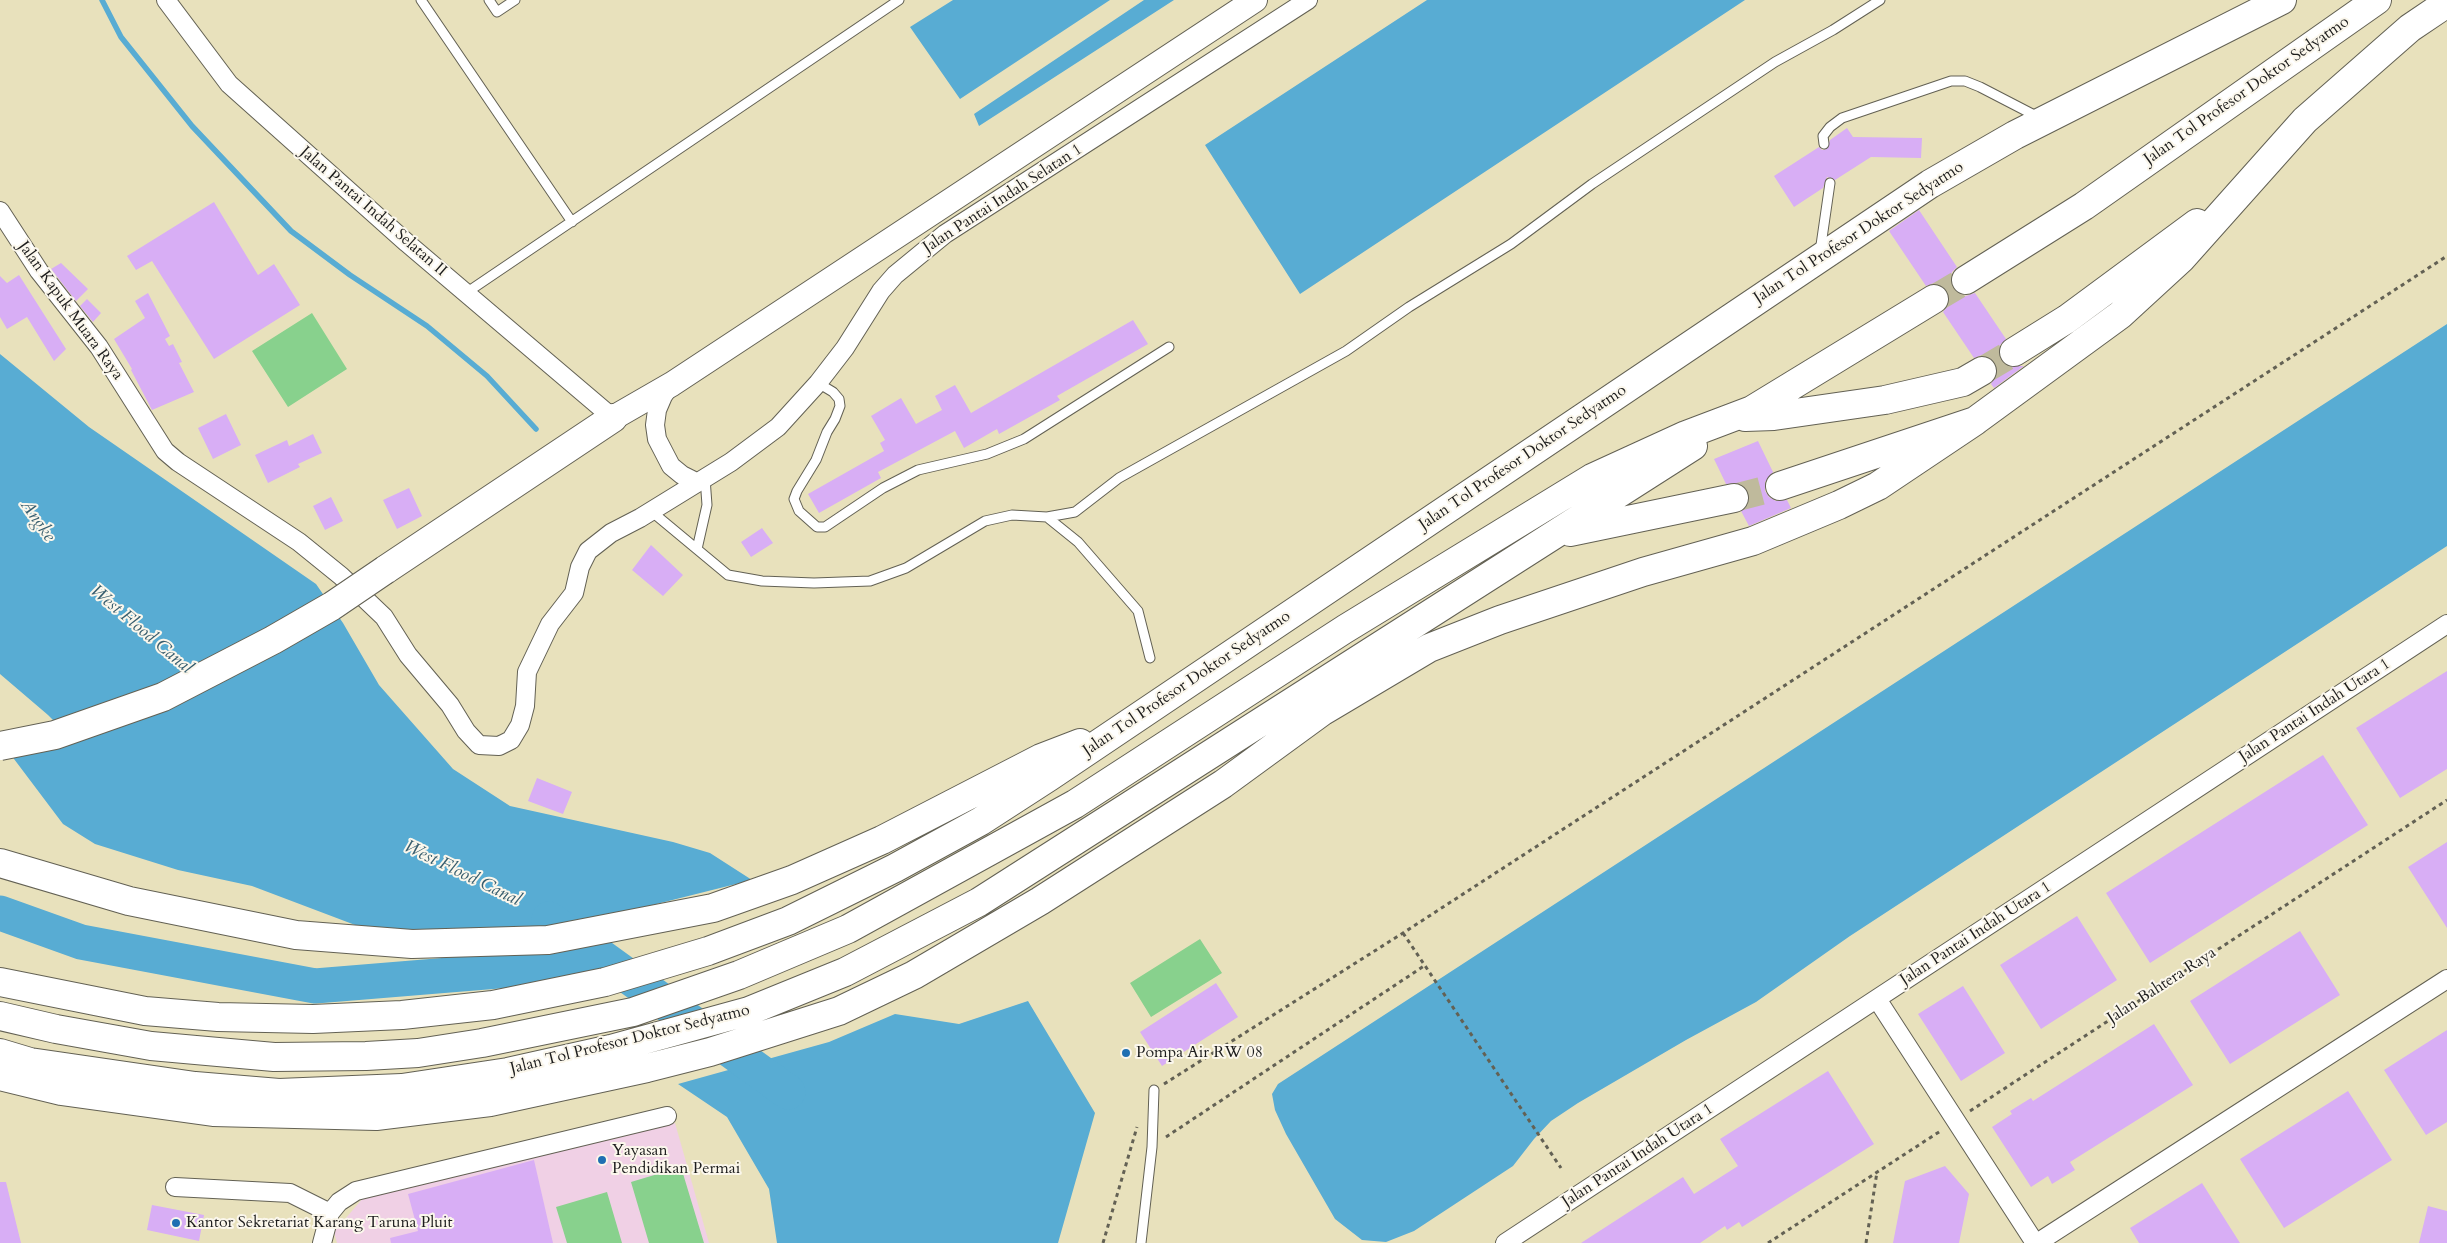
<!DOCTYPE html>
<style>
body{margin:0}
canvas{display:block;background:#e8e1bc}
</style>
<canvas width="2447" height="1243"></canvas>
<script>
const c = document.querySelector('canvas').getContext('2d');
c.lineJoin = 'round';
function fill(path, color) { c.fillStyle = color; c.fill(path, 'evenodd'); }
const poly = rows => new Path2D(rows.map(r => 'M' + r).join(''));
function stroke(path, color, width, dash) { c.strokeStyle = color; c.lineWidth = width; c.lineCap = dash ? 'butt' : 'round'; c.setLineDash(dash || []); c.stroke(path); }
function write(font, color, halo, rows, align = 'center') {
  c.font = font + ' Cardo,serif'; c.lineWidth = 4; c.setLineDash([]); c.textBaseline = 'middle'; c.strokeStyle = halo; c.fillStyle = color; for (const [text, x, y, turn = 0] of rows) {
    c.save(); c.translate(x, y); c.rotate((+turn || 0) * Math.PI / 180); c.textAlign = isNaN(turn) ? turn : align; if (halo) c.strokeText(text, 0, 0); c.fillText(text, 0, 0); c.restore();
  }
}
const built = poly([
 [675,1123,709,1243,337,1243,334,1232,363,1198]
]);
const green = poly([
 [312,313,347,369,288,407,252,351],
 [1200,939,1222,973,1151,1017,1130,983],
 [681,1167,704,1243,649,1243,631,1182],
 [607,1192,622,1243,567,1243,556,1207]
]);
const water = poly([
 [953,0,1110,0,960,99,910,27],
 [1144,0,1174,0,979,126,974,114],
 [1427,0,1745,0,1300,294,1205,145],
 [2447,324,2447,546,1850,936,1756,1002,1686,1040,1578,1103,1551,1121,1534,1139,1513,1166,1414,1231,1386,1242,1362,1240,1335,1219,1286,1134,1275,1110,1272,1094,1278,1084],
 [0,354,89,427,316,584,343,623,379,685,453,769,510,806,673,842,710,853,752,880,541,933,371,931,252,886,178,870,95,844,63,824,11,755,75,742,48,715,0,674],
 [1028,1001,1095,1113,1058,1243,777,1243,769,1189,727,1117,678,1084,829,1042,895,1014,959,1024]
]);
const stream = poly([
 [102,0,121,37,192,126,291,231,350,275,427,326,487,376,536,429]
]);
const river = poly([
 [0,913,81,942,315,986,608,962],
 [549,919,788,1092]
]);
const building = poly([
 [1847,128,1853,137,1922,138,1921,158,1871,157,1835,180,1827,177,1823,188,1794,207,1774,176,1819,147,1822,150,1827,149,1830,140],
 [214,202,258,275,274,264,300,305,214,359,152,261,136,270,127,256],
 [1919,210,1957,267,1952,272,1950,280,1953,289,1958,294,1966,296,1975,293,2006,339,2000,345,1998,352,2001,361,2007,366,2024,366,1994,388,1991,384,1998,371,1995,363,1989,357,1982,355,1974,358,1943,312,1948,306,1950,299,1947,290,1942,286,1934,283,1926,286,1889,231],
 [61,263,88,289,76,301,51,269],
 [19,275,66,349,54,361,27,317,7,329,0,317,0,276,7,283],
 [148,293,170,336,165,339,169,346,173,344,182,362,179,363,194,392,152,410,131,370,132,369,114,339,145,318,135,301],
 [87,299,101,313,93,322,80,306],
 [1133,320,1148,344,1057,396,1060,400,999,434,997,429,964,448,955,431,878,472,881,478,819,513,808,494,884,451,880,443,885,440,871,416,901,398,916,424,942,410,935,396,955,385,971,413],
 [226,414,241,445,213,459,198,428],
 [313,434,322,453,298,464,300,467,268,483,255,455,287,440,289,446],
 [1758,441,1773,472,1765,482,1765,491,1769,497,1776,501,1787,500,1791,508,1749,526,1741,511,1749,502,1749,495,1746,488,1738,483,1726,484,1714,459],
 [409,488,422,516,397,529,383,500],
 [331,497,343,521,325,530,313,506],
 [762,528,773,543,751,557,741,542],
 [651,545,683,575,663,596,632,570],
 [2447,671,2447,769,2400,798,2356,728],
 [2323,755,2368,825,2150,963,2106,893],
 [537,778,572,792,563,814,528,801],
 [2447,842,2447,928,2408,867],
 [2077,916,2117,980,2041,1029,2000,965],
 [2300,931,2340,995,2230,1064,2190,1001],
 [1216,983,1238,1017,1162,1066,1140,1032],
 [1963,986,2005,1053,1961,1081,1918,1014],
 [2154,1024,2193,1085,2070,1162,2075,1170,2052,1184,2048,1176,2031,1187,1992,1127,2012,1114,2010,1111,2031,1098,2033,1101],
 [2447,1030,2447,1122,2426,1135,2384,1070],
 [1828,1071,1874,1144,1742,1227,1739,1222,1727,1230,1725,1226,1700,1243,1581,1243,1683,1177,1694,1194,1738,1166,1720,1139],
 [2348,1091,2392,1160,2284,1228,2240,1159],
 [534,1160,553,1243,391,1243,390,1238,418,1231,408,1194],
 [1945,1166,1969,1194,1959,1243,1893,1243,1905,1181],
 [0,1182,6,1182,21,1243,0,1243],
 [2202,1183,2240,1243,2139,1243,2130,1228],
 [152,1205,204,1215,199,1241,147,1230],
 [2428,1206,2447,1211,2447,1243,2419,1243]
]);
const highwayTunnel = poly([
 [1934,299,1966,280],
 [1982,371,2014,352],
 [1734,498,1780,486]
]);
const path = poly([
 [1403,933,1561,1168],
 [1164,1084,1403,933,2447,256],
 [1970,1111,2447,800],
 [1166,1137,1424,966],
 [1103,1243,1137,1127],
 [1768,1243,1942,1130],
 [1866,1243,1877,1172]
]);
const lane = poly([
 [421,0,572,222],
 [489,0,497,12,515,0],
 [1824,144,1823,136,1830,127,1842,118,1951,81,1965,81,1980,87,2038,117],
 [1820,252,1830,183],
 [466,293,899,0],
 [818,383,833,392,839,399,840,406,835,419,827,432,816,460,797,491,794,499,799,511,817,527,825,527,883,488,918,470,987,454,1024,439,1169,347],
 [651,511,728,575,762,581,814,583,870,581,906,568,985,521,1012,515,1047,517,1075,512,1119,478,1346,351,1409,307,1511,244,1592,184,1775,62,1833,30,1880,0],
 [1047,517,1078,542,1138,611,1150,658],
 [697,549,707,505,705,478],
 [1141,1243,1152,1147,1154,1090]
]);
const street = poly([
 [166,0,229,84,407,243,613,418],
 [0,211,39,271,99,347,165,451,178,462,299,542,341,576,384,617,408,655,450,705,466,731,479,745,499,746,511,740,520,725,525,706,527,672,550,624,574,593,580,567,588,551,611,533,640,518,731,462,778,427,818,383,845,348,881,291,895,275,945,234,1308,0],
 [671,384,663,396,657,410,655,425,657,439,671,466,682,475,696,482],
 [1877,999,2035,1243],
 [175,1187,290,1193,330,1213],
 [322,1243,330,1213,339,1202,356,1191,667,1116],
 [1505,1243,2447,624],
 [2037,1243,2447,979]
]);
const secondary = poly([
 [613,418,672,384,1255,0]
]);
const highway = poly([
 [1966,280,2084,206,2377,0],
 [2014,352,2067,319,2197,223],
 [1745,417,1774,416,1885,400,1963,382,1982,371],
 [1780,486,1975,421,2120,315,2181,259,2305,120,2410,28,2447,3],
 [1570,532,1734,498],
 [385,570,613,418],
 [0,863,129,901,296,935,412,944,548,940,713,908,792,880,882,840,1041,758,1080,743],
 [0,982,145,1011,218,1017,313,1019,402,1015,493,1005,605,982,708,951,788,921,895,868,981,821,1049,777,1930,184,2015,135,2282,0],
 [0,1016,56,1029,151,1046,274,1057,366,1056,418,1053,482,1043,633,1012,739,975,848,929,1075,804,1345,629,1592,478,1686,435,1752,410,1934,299],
 [0,1053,30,1062,195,1086,279,1093,402,1088,508,1072,611,1049,749,1011,845,972,979,902,1693,446],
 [0,1076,61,1091,213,1112,376,1116,490,1102,647,1068,710,1052,839,1011,914,975,1040,901,1223,784,1323,711,1429,648,1500,620,1643,572,1753,541,1839,505,1878,486,1975,421]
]);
const highwayBridge = poly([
 [0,746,55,735,163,697,273,640,332,606,385,570]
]);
const markers = [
 [1126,1053,5,"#1f6fb2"],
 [602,1160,5,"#1f6fb2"],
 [176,1223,5,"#1f6fb2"]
];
const streetNames = [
 ["Jalan Tol Profesor Doktor Sedyatmo",2247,91,-35],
 ["Jalan Pantai Indah Selatan 1",1003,199,-33],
 ["Jalan Pantai Indah Selatan II",373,212,41],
 ["Jalan Tol Profesor Doktor Sedyatmo",1859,233,-33],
 ["Jalan Kapuk Muara Raya",70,311,54],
 ["Jalan Tol Profesor Doktor Sedyatmo",1523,458,-34],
 ["Jalan Tol Profesor Doktor Sedyatmo",1187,684,-34],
 ["Jalan Pantai Indah Utara 1",2315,711,-33],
 ["Jalan Pantai Indah Utara 1",1976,934,-33],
 ["Jalan Bahtera Raya",2162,986,-33],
 ["Jalan Tol Profesor Doktor Sedyatmo",630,1040,-14],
 ["Jalan Pantai Indah Utara 1",1638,1156,-33]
];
const poiNames = [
 ["Pompa Air RW 08",1136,1053],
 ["Yayasan",612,1151],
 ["Pendidikan Permai",612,1169],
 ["Kantor Sekretariat Karang Taruna Pluit",186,1223]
];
const waterNames = [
 ["Angke",37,521,55],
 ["West Flood Canal",141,630,40],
 ["West Flood Canal",462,874,26]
];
fill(built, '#f0d0e5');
fill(green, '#88d18d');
fill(water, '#58acd3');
stroke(stream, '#58acd3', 5.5);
stroke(river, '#58acd3', 35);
fill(building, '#d8aef5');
stroke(highwayTunnel, '#bfba9c', 28, [28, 14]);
stroke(lane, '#636154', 11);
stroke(street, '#636154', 20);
stroke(secondary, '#636154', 26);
stroke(highway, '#636154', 30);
stroke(path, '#636154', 3, [4, 4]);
stroke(lane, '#fff', 9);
stroke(street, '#fff', 18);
stroke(secondary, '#fff', 24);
stroke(highway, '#fff', 28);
stroke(highwayBridge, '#636154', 30, []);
stroke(highwayBridge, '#fff', 28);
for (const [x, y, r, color] of markers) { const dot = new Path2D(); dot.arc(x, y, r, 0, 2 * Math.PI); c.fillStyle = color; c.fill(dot); stroke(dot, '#fbf7ec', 2); }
write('16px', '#1c1c1c', '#fbf7ec', streetNames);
write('16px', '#1c1c1c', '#fbf7ec', poiNames, 'left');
write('italic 18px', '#375d6e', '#fbf7ec', waterNames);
</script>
